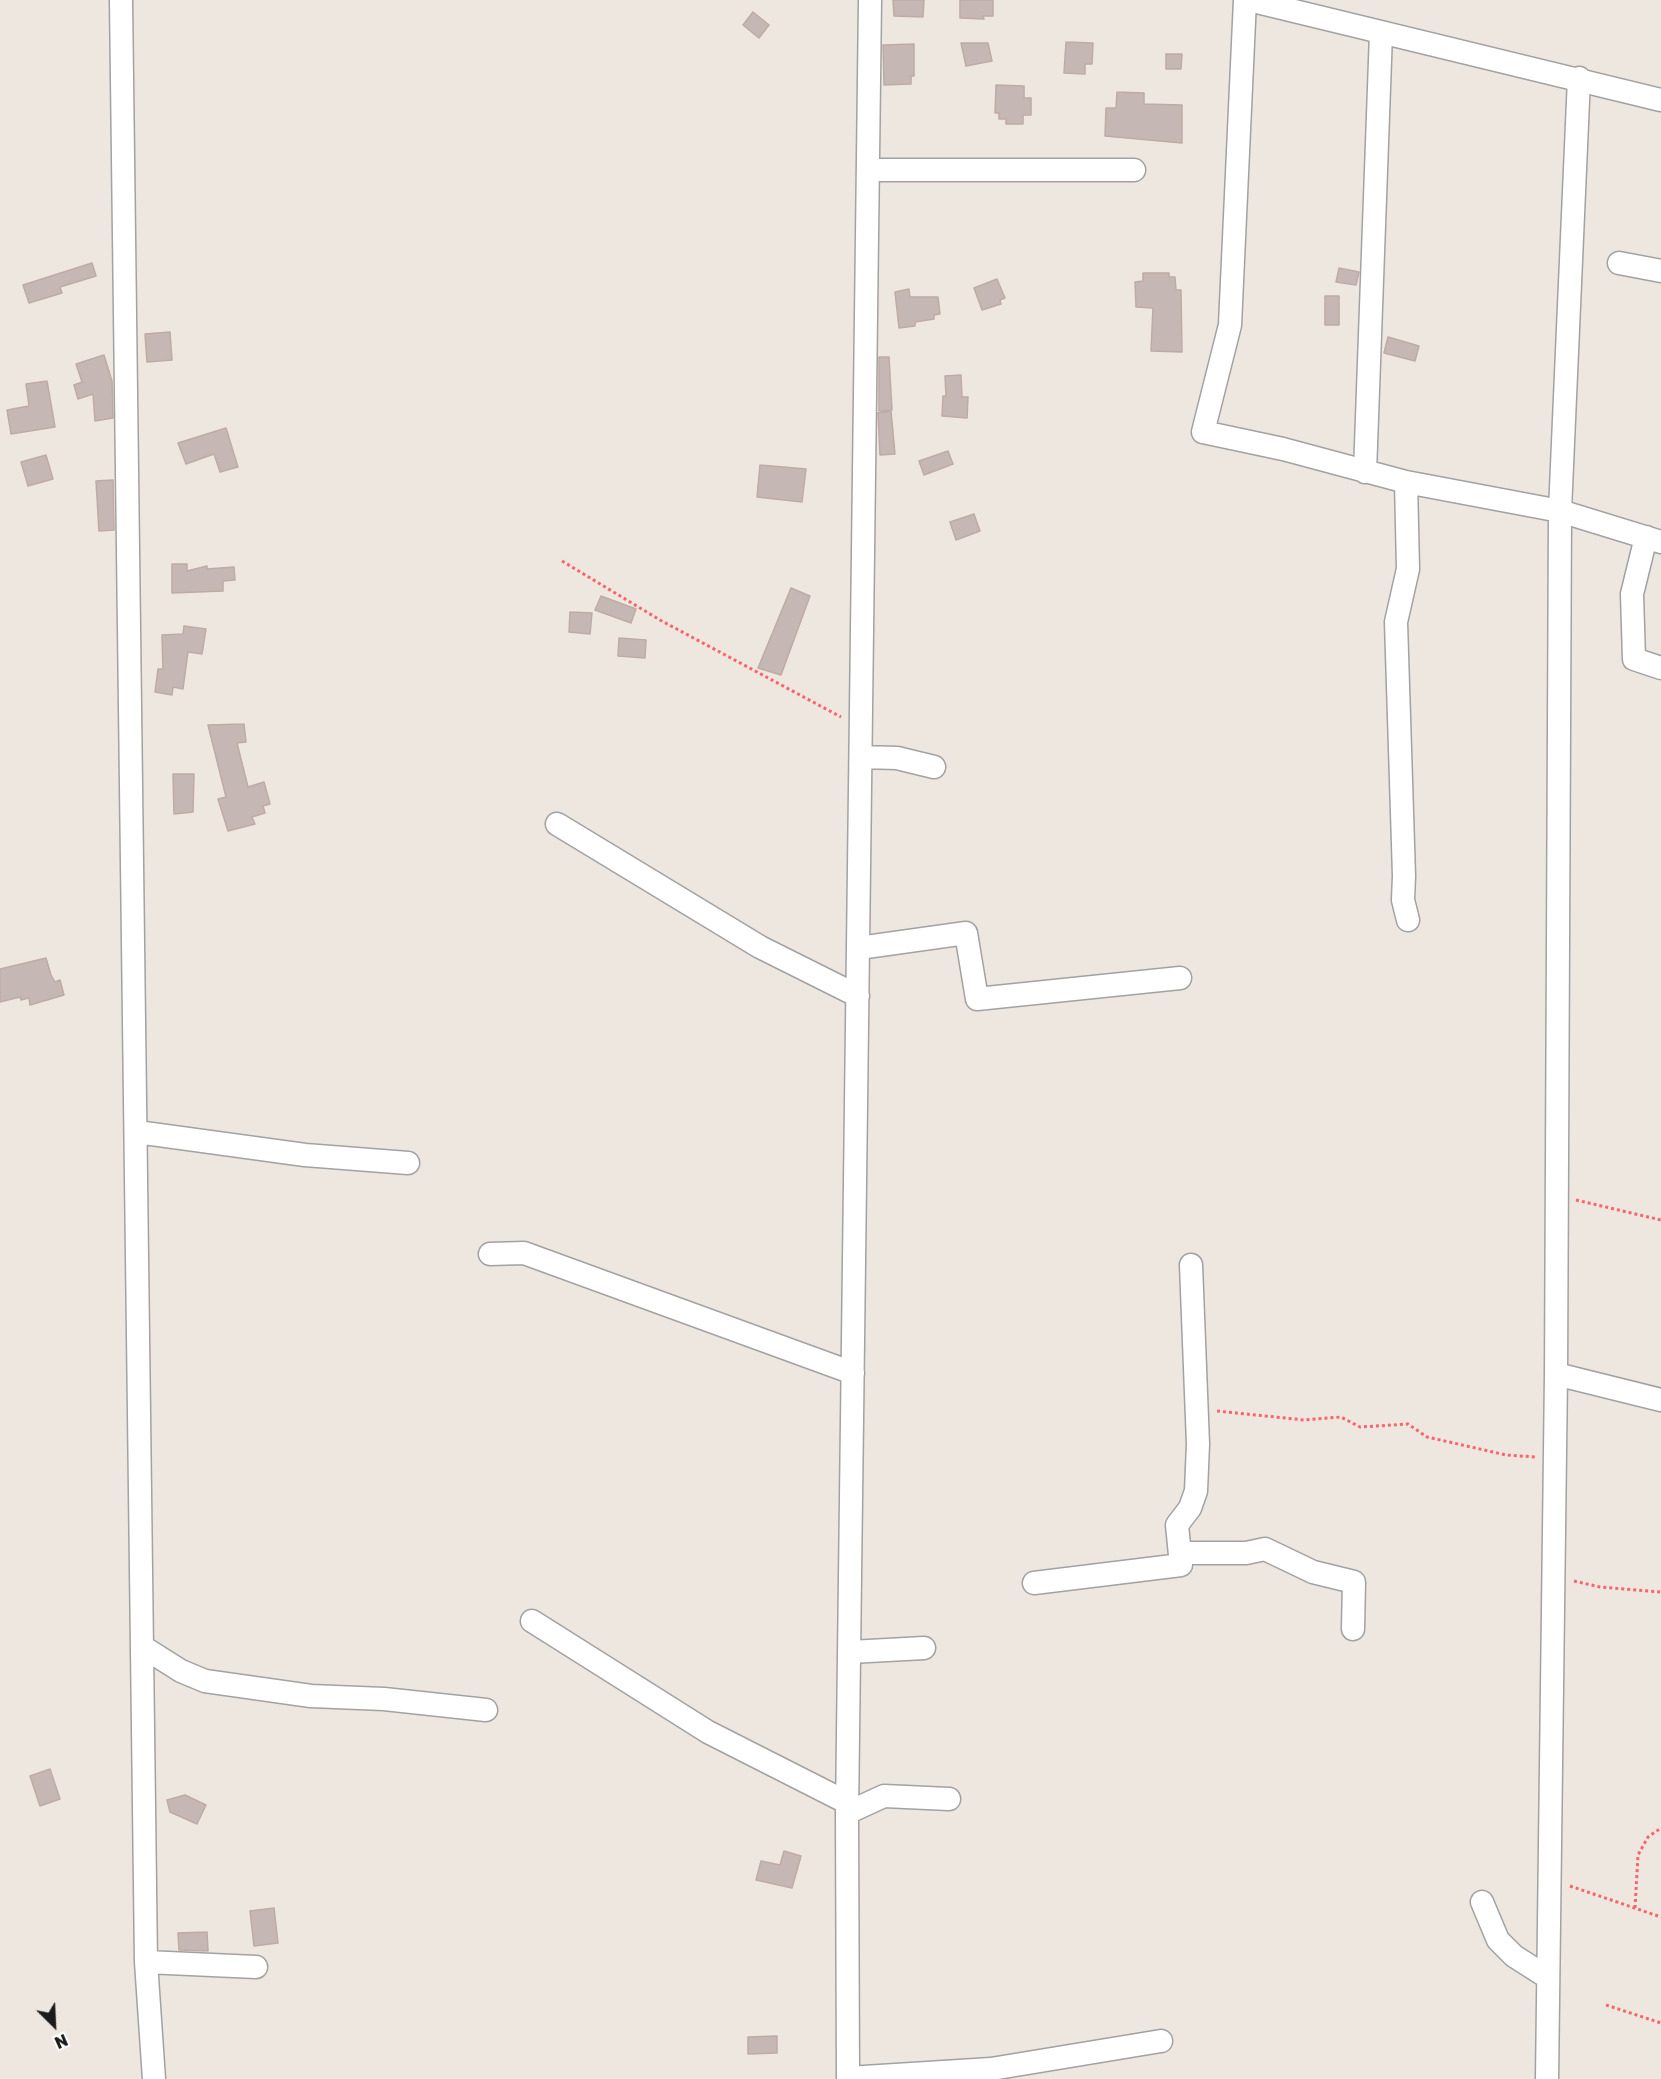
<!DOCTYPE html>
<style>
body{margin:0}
#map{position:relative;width:1661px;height:2079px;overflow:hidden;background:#ede7e0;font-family:"Golos Text",sans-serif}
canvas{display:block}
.north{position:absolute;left:24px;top:1995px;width:60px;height:60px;-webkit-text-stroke:4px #fff;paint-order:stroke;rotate:156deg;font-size:16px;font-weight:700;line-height:24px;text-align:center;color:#1b1b1b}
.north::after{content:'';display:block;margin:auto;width:21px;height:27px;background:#1b1b1b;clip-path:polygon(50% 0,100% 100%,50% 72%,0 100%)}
</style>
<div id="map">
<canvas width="1661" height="2079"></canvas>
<div class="north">N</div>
</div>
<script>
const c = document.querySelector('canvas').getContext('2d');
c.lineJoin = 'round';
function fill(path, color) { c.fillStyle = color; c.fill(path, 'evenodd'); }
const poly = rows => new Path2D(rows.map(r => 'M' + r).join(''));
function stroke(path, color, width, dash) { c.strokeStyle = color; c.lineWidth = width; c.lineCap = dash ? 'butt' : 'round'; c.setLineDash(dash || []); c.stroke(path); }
const building = poly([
 [893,0,924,0,923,17,894,16,893,0],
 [960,0,993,0,993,16,983,16,984,19,960,18,960,0],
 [753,12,769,25,759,38,743,25,753,12],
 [1066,42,1093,43,1092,64,1085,64,1085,74,1064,73,1066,42],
 [961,43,988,43,992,61,966,66,961,43],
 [914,44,914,76,911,76,911,84,884,85,883,45,914,44],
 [1166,54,1182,54,1181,69,1166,69,1166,54],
 [996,85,1024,86,1024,98,1031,98,1031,115,1023,115,1023,124,1006,124,1006,119,999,119,999,113,995,113,996,85],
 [1117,92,1144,93,1144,104,1182,105,1182,143,1105,136,1106,108,1116,108,1117,92],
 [92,263,96,276,60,287,62,293,29,303,23,285,92,263],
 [1339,268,1359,272,1356,285,1336,282,1339,268],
 [1143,273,1169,273,1169,277,1175,277,1176,290,1181,290,1182,352,1151,351,1153,308,1136,307,1135,282,1143,281,1143,273],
 [997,279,1005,298,1000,300,1001,304,982,310,974,288,997,279],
 [909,289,910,297,938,297,940,314,934,315,934,319,915,322,915,326,899,328,895,292,909,289],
 [1325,296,1339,296,1339,325,1325,325,1325,296],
 [170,332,172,360,147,362,145,334,170,332],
 [1388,337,1419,346,1415,361,1384,353,1388,337],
 [104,355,112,381,113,418,95,421,93,394,78,399,74,385,82,382,76,364,104,355],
 [879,357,889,357,892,410,879,411,879,357],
 [961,375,962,397,968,397,967,418,942,416,943,396,946,396,945,376,961,375],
 [47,381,55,427,11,434,7,410,29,406,26,384,47,381],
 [891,411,895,454,880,455,878,413,891,411],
 [226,428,238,467,220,472,214,454,186,464,178,443,226,428],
 [948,451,953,464,924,475,919,461,948,451],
 [46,455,53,479,28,486,21,462,46,455],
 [760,465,806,469,802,502,757,497,760,465],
 [113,480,114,530,99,531,96,481,113,480],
 [974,514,980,531,956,540,950,522,974,514],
 [172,564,187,564,187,571,207,566,207,569,234,567,235,580,223,581,223,591,172,593,172,564],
 [791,588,810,596,781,675,758,668,791,588],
 [601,596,636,609,631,623,595,610,601,596],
 [570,612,592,613,590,634,569,632,570,612],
 [184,626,206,629,202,654,188,652,183,689,173,687,172,695,155,692,158,669,163,669,162,635,183,634,184,626],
 [619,638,646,640,645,658,618,656,619,638],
 [244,724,246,742,237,743,248,787,264,782,270,804,263,806,265,813,252,817,255,824,228,831,218,799,226,797,208,725,244,724],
 [173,774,194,774,193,812,174,814,173,774],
 [46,958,51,975,55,982,60,980,64,995,30,1005,29,998,21,1000,20,997,0,1002,0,969,46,958],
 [50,1769,60,1799,40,1806,30,1776,50,1769],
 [185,1795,206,1805,197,1824,170,1812,167,1800,185,1795],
 [784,1851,801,1856,792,1888,756,1880,761,1861,780,1865,784,1851],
 [274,1908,278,1943,254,1946,250,1911,274,1908],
 [207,1932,208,1951,179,1950,178,1933,207,1932],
 [777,2036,777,2053,748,2054,748,2037,777,2036]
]);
const path = poly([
 [562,561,660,620,841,717],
 [1576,1200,1661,1220],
 [1217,1411,1304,1420,1341,1417,1360,1427,1408,1424,1427,1437,1506,1455,1535,1457],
 [1574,1581,1600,1587,1661,1592],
 [1570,1886,1661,1917],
 [1635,1908,1638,1855,1648,1837,1661,1828],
 [1606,2005,1661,2023]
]);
const minor = poly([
 [121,0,146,1962,154,2079],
 [1245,0,1230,325,1203,432,1283,449,1406,482,1560,511,1661,542],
 [1249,0,1661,100],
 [868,170,1134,170],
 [1619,263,1661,271],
 [1365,472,1381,33],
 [1406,482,1408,569,1396,622,1404,876,1403,900,1408,920],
 [1646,537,1632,594,1634,659,1661,668],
 [861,757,897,758,934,767],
 [557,824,760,947,858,996],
 [859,948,966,933,977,999,1180,978],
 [137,1132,305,1155,408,1163],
 [490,1254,524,1253,853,1373],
 [1556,1374,1661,1400],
 [1180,1553,1246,1553,1265,1549,1313,1572,1354,1582,1353,1629],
 [1034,1583,1181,1565,1177,1525,1190,1508,1196,1491,1198,1444,1191,1265],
 [532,1621,708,1732,848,1803],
 [143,1647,181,1671,205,1681,311,1696,384,1699,486,1710],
 [850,1652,924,1648],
 [847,1813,884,1796,949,1799],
 [1482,1902,1498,1940,1514,1956,1547,1977],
 [146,1962,256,1967],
 [848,2078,991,2069,1161,2041],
 [848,2079,847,1813,870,0],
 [1547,2079,1556,1374,1560,511,1579,78]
]);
fill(building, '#c5b8b4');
stroke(building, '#bfaba3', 1.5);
stroke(minor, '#a2a2a2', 25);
stroke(path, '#fb646d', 3, [3, 3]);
stroke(minor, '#fff', 22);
</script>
